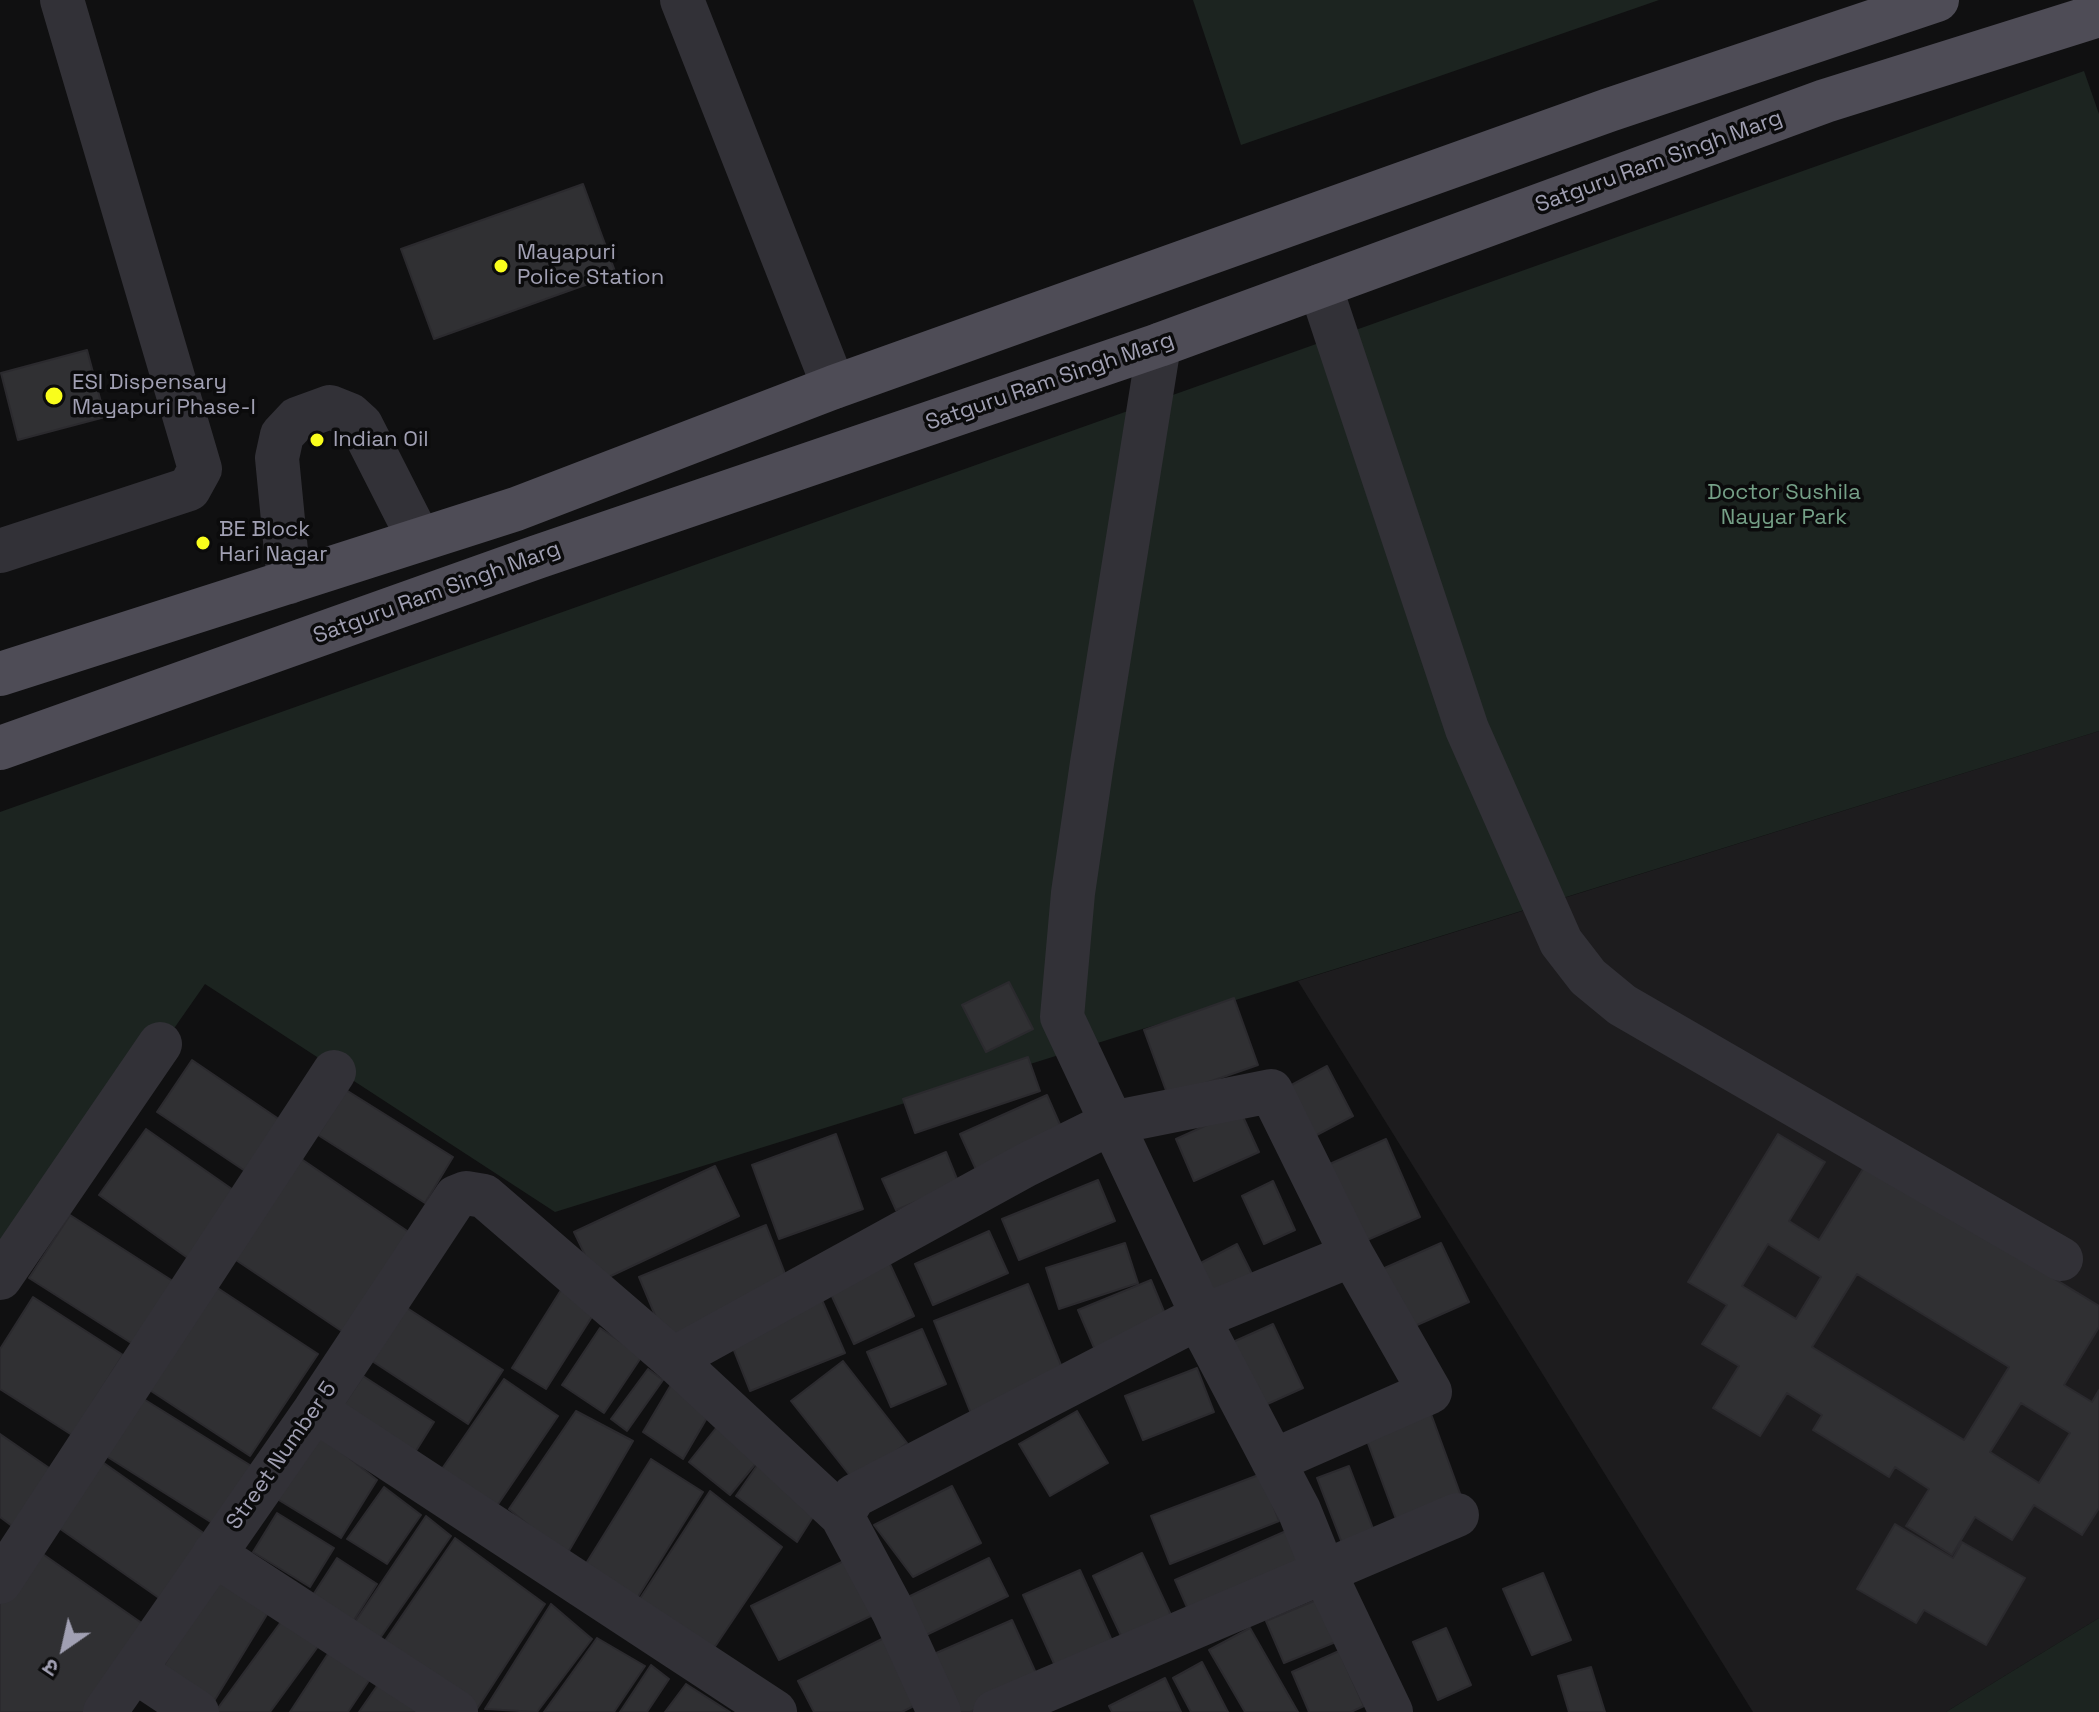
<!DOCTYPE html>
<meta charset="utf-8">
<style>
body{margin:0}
#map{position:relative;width:2099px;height:1712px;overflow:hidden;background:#101011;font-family:"Space Grotesk","Noto Sans Devanagari",sans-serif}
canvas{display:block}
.north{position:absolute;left:24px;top:1608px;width:80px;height:80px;-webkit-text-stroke:6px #0b0b0c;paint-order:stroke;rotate:214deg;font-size:22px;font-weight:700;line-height:32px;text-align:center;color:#a1a0b3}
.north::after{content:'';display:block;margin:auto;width:28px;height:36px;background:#a1a0b3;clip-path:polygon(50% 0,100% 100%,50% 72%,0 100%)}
</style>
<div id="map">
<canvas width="2099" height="1712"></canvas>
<div class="north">उ</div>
</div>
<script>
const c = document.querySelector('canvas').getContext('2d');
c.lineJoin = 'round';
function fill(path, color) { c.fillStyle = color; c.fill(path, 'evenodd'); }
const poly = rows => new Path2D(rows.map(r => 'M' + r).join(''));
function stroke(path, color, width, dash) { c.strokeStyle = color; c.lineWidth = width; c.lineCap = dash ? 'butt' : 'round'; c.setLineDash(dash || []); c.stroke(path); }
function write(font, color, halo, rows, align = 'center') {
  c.font = font + ' "Space Grotesk",sans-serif'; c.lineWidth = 7; c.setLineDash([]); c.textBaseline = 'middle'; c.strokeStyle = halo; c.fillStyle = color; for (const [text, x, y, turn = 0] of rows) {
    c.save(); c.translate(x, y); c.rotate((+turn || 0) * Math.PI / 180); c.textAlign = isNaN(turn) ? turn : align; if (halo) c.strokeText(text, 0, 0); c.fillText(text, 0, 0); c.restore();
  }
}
const built = poly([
 [2099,731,2099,1618,1946,1712,1753,1712,1298,981]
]);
const green = poly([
 [1193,0,1659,0,1241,145],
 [2084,71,2099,114,2099,731,555,1212,205,984,0,1278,0,812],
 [2099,1618,2099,1712,1946,1712]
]);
const building = poly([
 [583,184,616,274,434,339,401,249,583,184],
 [87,350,105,417,18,440,1,373,87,350],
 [1009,982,1033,1029,986,1052,962,1005,1009,982],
 [1234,998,1258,1065,1168,1096,1144,1030,1234,998],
 [1028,1057,1040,1091,915,1133,903,1099,1028,1057],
 [192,1060,292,1128,257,1179,157,1112,192,1060],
 [1327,1066,1353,1116,1309,1139,1282,1090,1327,1066],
 [346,1090,453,1157,425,1203,318,1135,346,1090],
 [1047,1095,1065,1136,978,1174,960,1134,1047,1095],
 [1240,1110,1259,1152,1194,1181,1176,1139,1240,1110],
 [146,1129,239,1194,192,1261,99,1195,146,1129],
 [836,1134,863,1209,779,1239,752,1165,836,1134],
 [1778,1134,1825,1162,1789,1221,1819,1240,1866,1164,2099,1306,2099,1327,2064,1385,2092,1402,2099,1390,2099,1508,2082,1535,2034,1505,2012,1540,1975,1517,1952,1555,1906,1526,1929,1489,1895,1467,1889,1477,1813,1430,1822,1415,1787,1393,1760,1436,1713,1408,1739,1366,1702,1344,1727,1305,1688,1282,1778,1134],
 [1768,1244,1821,1277,1796,1319,1742,1286,1768,1244],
 [1857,1274,2009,1367,1964,1440,1812,1347,1857,1274],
 [2021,1403,2070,1433,2039,1483,1990,1452,2021,1403],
 [1386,1139,1420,1217,1358,1244,1323,1167,1386,1139],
 [946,1152,959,1184,896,1210,882,1179,946,1152],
 [294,1154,419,1239,352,1338,227,1254,294,1154],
 [715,1166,739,1216,598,1282,574,1232,715,1166],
 [1098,1180,1115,1221,1019,1260,1002,1219,1098,1180],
 [1273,1181,1295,1230,1264,1244,1242,1196,1273,1181],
 [70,1215,179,1285,139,1348,29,1278,70,1215],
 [766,1225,791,1289,665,1339,639,1277,766,1225],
 [989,1231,1008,1273,933,1305,915,1264,989,1231],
 [1125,1243,1138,1283,1059,1309,1046,1268,1125,1243],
 [1441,1243,1469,1302,1408,1329,1380,1270,1441,1243],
 [1237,1244,1259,1288,1214,1309,1193,1267,1237,1244],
 [889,1262,914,1316,854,1344,829,1290,889,1262],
 [1151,1280,1170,1326,1098,1357,1078,1310,1151,1280],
 [1028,1284,1067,1380,972,1416,934,1321,1028,1284],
 [216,1287,318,1354,250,1456,148,1389,216,1287],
 [561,1290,595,1312,546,1389,512,1368,561,1290],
 [33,1297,123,1355,72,1435,0,1389,0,1349,33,1297],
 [822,1300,845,1353,750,1391,729,1338,822,1300],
 [407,1308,503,1370,468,1424,372,1361,407,1308],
 [1273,1324,1303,1388,1254,1410,1224,1346,1273,1324],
 [600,1328,642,1356,604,1413,562,1385,600,1328],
 [922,1329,946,1384,891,1407,867,1352,922,1329],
 [843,1361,907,1443,855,1482,791,1401,843,1361],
 [1197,1368,1214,1412,1143,1440,1125,1396,1197,1368],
 [648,1369,663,1380,627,1431,611,1419,648,1369],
 [363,1376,434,1422,409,1462,337,1415,363,1376],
 [675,1378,711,1411,683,1459,643,1432,675,1378],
 [504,1379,558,1416,490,1516,435,1479,504,1379],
 [142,1398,253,1467,217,1526,106,1456,142,1398],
 [576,1411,633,1441,566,1556,509,1509,576,1411],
 [1077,1411,1108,1463,1050,1496,1019,1444,1077,1411],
 [1431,1414,1465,1507,1400,1530,1366,1438,1431,1414],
 [724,1418,766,1451,730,1495,689,1462,724,1418],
 [314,1430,377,1480,341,1538,269,1494,314,1430],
 [0,1434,55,1472,16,1529,0,1517,0,1434],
 [765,1454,818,1509,797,1542,736,1496,765,1454],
 [651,1459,703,1492,634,1603,582,1570,651,1459],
 [101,1461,205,1534,159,1598,56,1526,101,1461],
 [1349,1466,1377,1539,1345,1551,1317,1478,1349,1466],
 [1261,1474,1279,1521,1170,1564,1151,1516,1261,1474],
 [952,1486,981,1543,913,1577,874,1525,952,1486],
 [384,1487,421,1515,387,1564,347,1539,384,1487],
 [710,1491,782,1547,712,1651,639,1600,710,1491],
 [277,1513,334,1548,310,1587,253,1552,277,1513],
 [426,1516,451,1536,378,1641,353,1625,426,1516],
 [1895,1524,1953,1558,1962,1542,2025,1578,1986,1645,1924,1610,1916,1623,1857,1589,1895,1524],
 [1286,1531,1304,1571,1193,1621,1175,1580,1286,1531],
 [455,1538,545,1604,477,1709,382,1645,455,1538],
 [37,1550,146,1626,86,1712,0,1712,0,1603,37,1550],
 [1142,1553,1178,1630,1129,1653,1093,1576,1142,1553],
 [852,1557,879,1612,779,1660,751,1606,852,1557],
 [337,1558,377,1584,352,1623,311,1598,337,1558],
 [989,1558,1008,1596,924,1636,906,1598,989,1558],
 [1080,1570,1118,1654,1061,1679,1023,1595,1080,1570],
 [221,1571,274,1603,208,1711,155,1680,221,1571],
 [1543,1573,1571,1640,1532,1655,1503,1589,1543,1573],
 [1326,1596,1343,1639,1284,1663,1266,1621,1326,1596],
 [551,1604,592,1639,537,1712,485,1709,551,1604],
 [286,1615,322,1641,270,1712,215,1712,286,1615],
 [1012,1620,1040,1682,970,1712,952,1712,927,1657,1012,1620],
 [1250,1628,1298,1712,1245,1712,1209,1650,1250,1628],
 [1446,1628,1471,1685,1438,1700,1413,1642,1446,1628],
 [894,1633,928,1699,902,1712,814,1712,798,1681,894,1633],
 [597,1638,645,1666,614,1712,544,1712,597,1638],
 [335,1643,376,1670,348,1712,290,1712,335,1643],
 [1339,1651,1364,1706,1351,1712,1309,1712,1292,1672,1339,1651],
 [1202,1662,1228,1712,1191,1712,1173,1678,1202,1662],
 [651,1665,669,1679,647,1712,620,1712,651,1665],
 [1591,1667,1605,1712,1569,1712,1558,1676,1591,1667],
 [1165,1678,1181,1712,1112,1712,1109,1706,1165,1678],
 [379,1683,421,1712,359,1712,379,1683],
 [686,1684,730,1712,665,1712,686,1684]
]);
const minor = poly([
 [682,0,834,387],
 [1320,286,1467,729,1561,942,1588,977,1622,1005,2061,1259],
 [0,551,189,489,200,469,62,0],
 [289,582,277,458,282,435,297,419,330,407,350,415,361,425,419,539],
 [1352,1255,1198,1318,1299,1510,1324,1572,1391,1712],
 [0,1278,160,1044],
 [673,1359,842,1516],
 [315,1410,775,1712],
 [214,1554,456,1712],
 [0,1582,334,1072],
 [135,1671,197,1712],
 [105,1712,315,1410,456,1197,466,1193,484,1196,673,1359,1026,1165,1111,1123,1271,1091,1352,1255,1430,1392,1273,1461],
 [939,1712,893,1611,842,1516,854,1496,1198,1318,1198,1306,1062,1017,1073,893,1092,763,1159,345],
 [995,1712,1457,1515]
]);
const major = poly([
 [0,674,516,509,834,387,1609,110,1937,0],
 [0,748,537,557,1159,345,1825,101,2099,15]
]);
const markers = [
 [501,266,8,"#f9fd1c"],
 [54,396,10,"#f9fd1c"],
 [317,440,8,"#f9fd1c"],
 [203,543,8,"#f9fd1c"]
];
const streetNames = [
 ["Satguru Ram Singh Marg",1659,162,-20],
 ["Satguru Ram Singh Marg",1050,382,-19],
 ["Satguru Ram Singh Marg",437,593,-20],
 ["Street Number 5",282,1456,-55]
];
const poiNames = [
 ["Mayapuri",517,253],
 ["Police Station",517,278],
 ["ESI Dispensary",72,383],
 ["Mayapuri Phase-I",72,408],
 ["Indian Oil",333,440],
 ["BE Block",219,530],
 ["Hari Nagar",219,555]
];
const parkNames = [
 ["Doctor Sushila",1784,493],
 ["Nayyar Park",1784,518]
];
fill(built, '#1d1c1e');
fill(green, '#1c2420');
fill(building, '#303033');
stroke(building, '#2b2a2e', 2);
stroke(minor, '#323137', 44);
stroke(major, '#4e4c56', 44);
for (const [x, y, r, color] of markers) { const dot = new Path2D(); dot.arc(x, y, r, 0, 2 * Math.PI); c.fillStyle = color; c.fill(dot); stroke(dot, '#0b0b0c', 3); }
write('22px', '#a1a0b3', '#0b0b0c', streetNames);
write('22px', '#a1a0b3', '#0b0b0c', poiNames, 'left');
write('22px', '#75a087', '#0b0b0c', parkNames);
</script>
